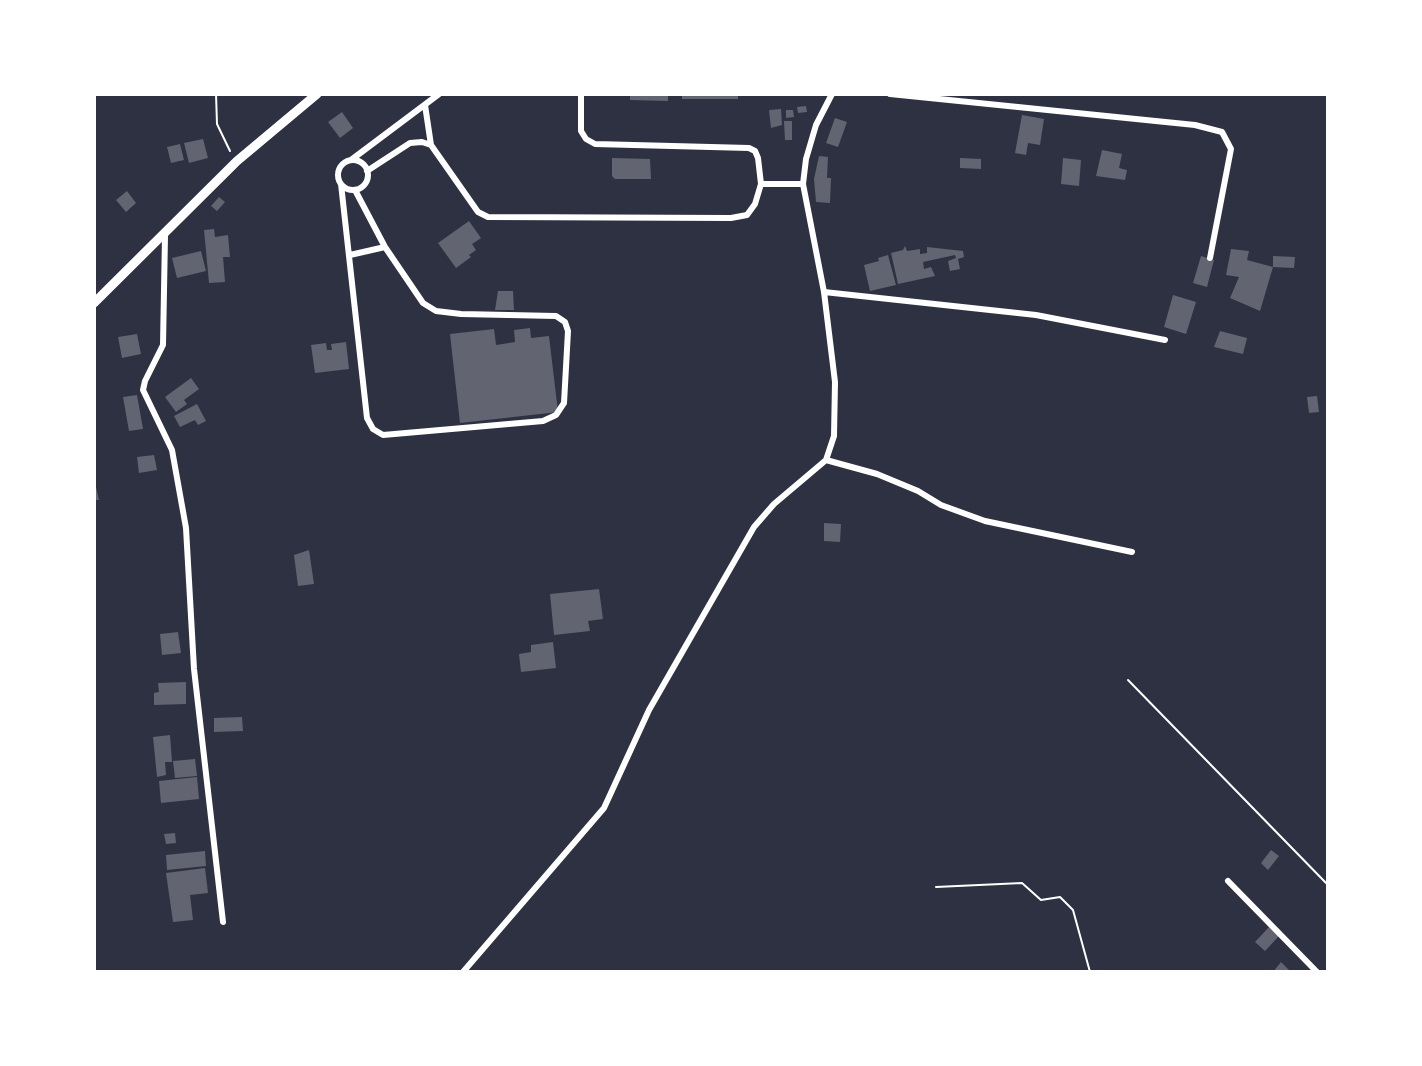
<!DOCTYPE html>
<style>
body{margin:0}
#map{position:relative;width:1422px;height:1066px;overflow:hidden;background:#2d3142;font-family:"Fira Sans",sans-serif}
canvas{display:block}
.frame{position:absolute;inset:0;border:96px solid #fff;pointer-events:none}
</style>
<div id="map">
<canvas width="1422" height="1066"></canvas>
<div class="frame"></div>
</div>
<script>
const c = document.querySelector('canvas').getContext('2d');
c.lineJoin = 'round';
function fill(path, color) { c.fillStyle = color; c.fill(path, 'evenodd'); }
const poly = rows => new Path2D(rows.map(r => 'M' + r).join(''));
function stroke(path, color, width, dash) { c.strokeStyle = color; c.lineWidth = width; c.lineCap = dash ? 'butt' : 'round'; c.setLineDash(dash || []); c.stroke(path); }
const building = poly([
 [630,94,668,94,668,101,630,100],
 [682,94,738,94,738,99,682,99],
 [806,106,807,112,798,113,797,107],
 [781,109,782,125,771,128,769,110],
 [786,110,793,110,794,117,786,118],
 [342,112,353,128,340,138,328,122],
 [1022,115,1044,119,1040,145,1028,143,1026,155,1015,153],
 [835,118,847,122,838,147,826,143],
 [784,121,792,121,792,140,785,140],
 [203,139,208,158,189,163,184,143],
 [180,144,184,160,171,163,167,147],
 [1102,150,1122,154,1119,168,1127,170,1125,180,1096,176],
 [819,156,828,157,827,178,831,178,830,203,816,202,814,179],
 [612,158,650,159,651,179,615,179,612,176],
 [960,158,981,159,981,169,960,168],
 [1063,158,1081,160,1079,186,1061,184],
 [127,191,136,203,126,212,116,200],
 [219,197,225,202,217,211,211,206],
 [469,221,481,238,472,244,476,250,469,255,471,257,456,268,438,243],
 [214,229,215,237,228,235,230,257,223,257,225,282,209,283,204,230],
 [905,246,907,251,920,249,920,254,927,253,927,247,963,251,964,257,958,259,960,269,950,271,948,261,956,258,955,255,923,262,924,269,931,267,935,276,898,284,891,253,903,250],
 [1231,249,1249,251,1247,260,1273,267,1273,256,1295,257,1294,268,1273,267,1260,311,1230,298,1239,277,1226,275],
 [201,251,206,271,177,278,172,258],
 [888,255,896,285,870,291,864,265,879,261,878,258],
 [1201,256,1214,260,1207,287,1193,283],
 [498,291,513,291,514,310,495,310],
 [1173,295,1196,302,1186,334,1164,327],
 [530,328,531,338,549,336,558,412,460,423,450,334,494,329,496,345,515,342,514,330],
 [1220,331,1247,338,1243,354,1214,347],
 [137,334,141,354,122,358,118,337],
 [346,342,349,369,315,373,311,345,326,343,327,350,332,350,331,344],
 [191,378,199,389,184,400,187,404,176,412,165,397],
 [137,395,143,429,129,431,123,397],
 [1317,396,1319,412,1309,413,1307,397],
 [197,404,206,421,198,425,195,420,180,427,174,416],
 [154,455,157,470,139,473,137,457],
 [94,478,99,500,94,500],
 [824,523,841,524,840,542,824,541],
 [309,550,314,584,298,586,294,555],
 [599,589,603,619,588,621,590,631,554,635,550,594],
 [178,632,181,653,162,655,160,634],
 [553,642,556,668,521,672,519,654,531,652,531,645],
 [186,682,186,704,154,705,154,693,159,692,158,683],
 [242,717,243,731,214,732,214,718],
 [170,735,172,762,165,762,166,775,157,777,153,737],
 [195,759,197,776,175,778,173,761],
 [197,777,199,799,161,803,159,781],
 [175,833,176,843,166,844,164,834],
 [1271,850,1279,856,1268,870,1261,863],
 [205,851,206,866,167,870,166,855],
 [205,868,208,893,190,895,193,920,173,922,166,873],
 [1269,927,1279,936,1265,951,1255,942],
 [1281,962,1291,972,1273,972]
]);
const path = poly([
 [216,94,217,124,230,151],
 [1128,680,1328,885],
 [936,887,1022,883,1041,900,1060,897,1073,910,1090,972]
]);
const minor = poly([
 [890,94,1195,125,1222,132,1231,149,1210,258],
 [425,105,431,145,478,212,488,217,731,218,747,215,755,204,761,184,758,158,755,151,749,148,595,144,586,139,581,131,581,94],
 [351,160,439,94],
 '338 175a15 15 0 1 1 30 0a15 15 0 1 1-30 0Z',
 [367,171,410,143,422,142,431,145],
 [341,184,367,418,373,429,383,435,543,421,556,415,564,403,568,331,565,322,556,316,461,314,436,311,423,303,385,247,355,190],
 [761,184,803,184],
 [165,236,163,345,145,381,143,390,172,450,186,528,194,669,223,922],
 [350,255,385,247],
 [824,292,1036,315,1165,340],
 [826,460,877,474,918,491,941,505,985,521,1132,552],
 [1228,881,1317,972],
 [463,972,604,808,649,710,754,527,774,504,826,460,834,436,835,382,824,292,803,184,806,159,816,125,832,94]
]);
const tertiary = poly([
 [94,303,237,161,317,94]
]);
fill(building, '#626471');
stroke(path, '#fff', 2);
stroke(minor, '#fff', 6);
stroke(tertiary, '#fff', 9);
</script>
